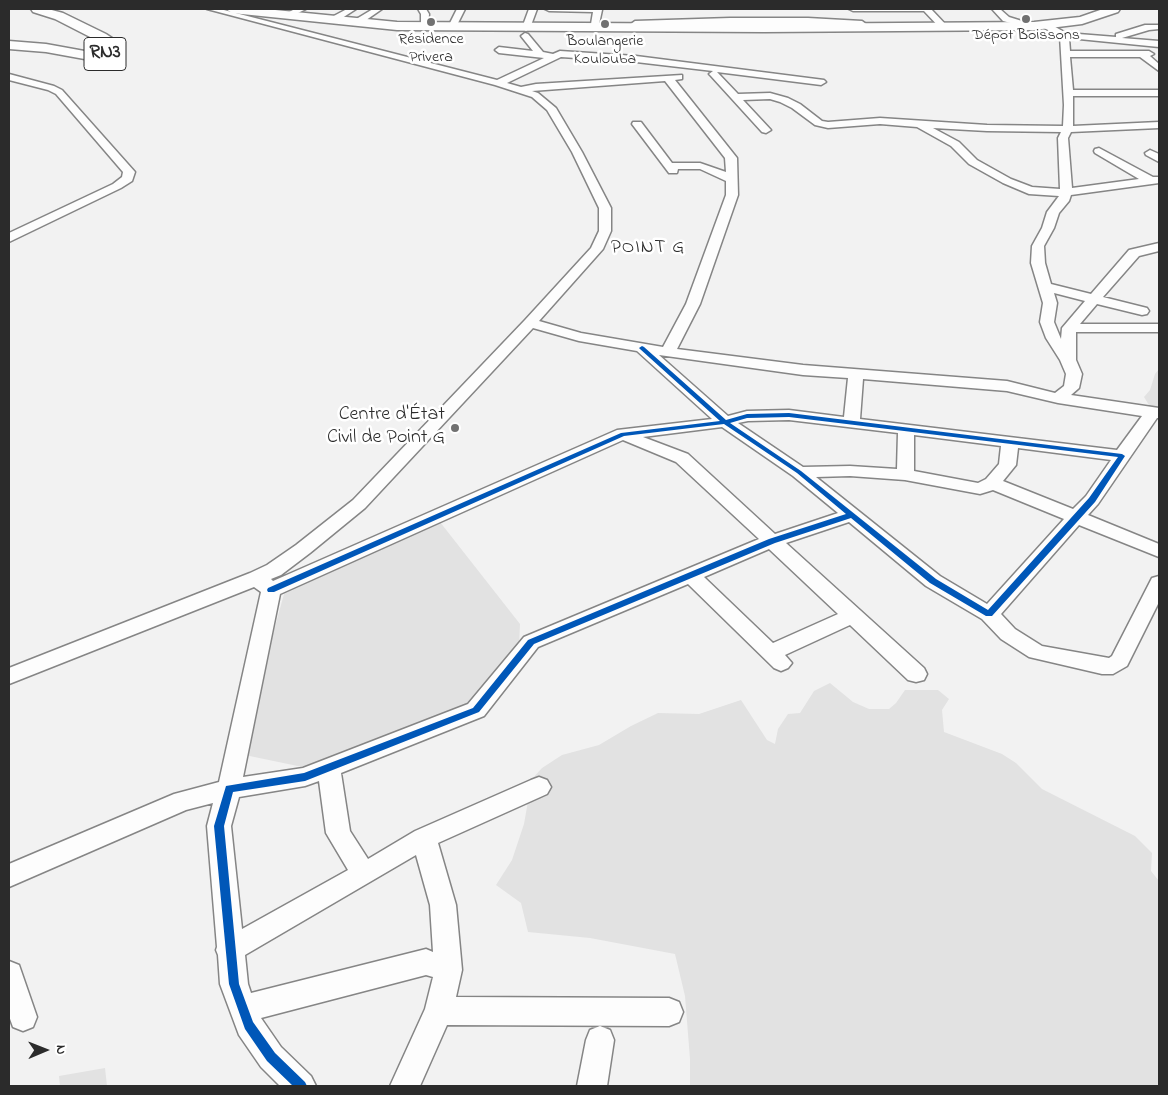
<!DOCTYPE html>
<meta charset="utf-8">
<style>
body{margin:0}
#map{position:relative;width:1168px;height:1095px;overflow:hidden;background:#f2f2f2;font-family:"Indie Flower",sans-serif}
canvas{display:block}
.frame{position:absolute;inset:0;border:10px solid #2b2b2b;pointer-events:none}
.north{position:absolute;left:20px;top:1025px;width:50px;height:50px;-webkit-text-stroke:4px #fff;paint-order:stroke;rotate:89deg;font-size:14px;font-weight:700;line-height:20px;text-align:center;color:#2b2b2b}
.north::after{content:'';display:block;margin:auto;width:18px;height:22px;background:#2b2b2b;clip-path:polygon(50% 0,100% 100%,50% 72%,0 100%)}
</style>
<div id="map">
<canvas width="1168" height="1095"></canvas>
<div class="frame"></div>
<div class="north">N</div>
</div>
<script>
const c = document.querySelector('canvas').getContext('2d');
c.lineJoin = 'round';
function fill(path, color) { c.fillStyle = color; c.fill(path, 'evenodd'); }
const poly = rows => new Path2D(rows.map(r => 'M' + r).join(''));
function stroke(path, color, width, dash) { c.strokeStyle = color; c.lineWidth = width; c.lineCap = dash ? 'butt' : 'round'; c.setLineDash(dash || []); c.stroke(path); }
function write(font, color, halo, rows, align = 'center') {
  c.font = font + ' "Indie Flower",sans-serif'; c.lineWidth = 5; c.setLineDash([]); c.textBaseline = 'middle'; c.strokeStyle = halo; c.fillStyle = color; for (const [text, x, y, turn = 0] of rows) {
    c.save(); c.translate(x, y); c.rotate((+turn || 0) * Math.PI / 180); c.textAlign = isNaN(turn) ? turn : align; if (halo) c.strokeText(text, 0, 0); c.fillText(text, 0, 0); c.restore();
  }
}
const built = poly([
 [1159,369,1159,412,1152,410,1144,397,1150,390,1155,374],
 [440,522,520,624,519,647,476,703,312,769,240,754,284,594],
 [830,683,853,702,869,709,889,709,896,703,905,690,938,690,949,699,942,710,944,732,1002,754,1016,763,1042,789,1135,836,1152,853,1151,871,1159,881,1159,1086,690,1086,690,1059,685,996,675,954,590,938,528,932,521,903,496,885,512,860,524,824,532,779,542,768,562,755,599,745,631,726,658,713,699,714,741,700,767,740,775,744,778,729,788,714,800,713,814,691],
 [105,1068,107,1086,60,1086,59,1076]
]);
const minor = poly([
 [207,9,220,9,497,80,544,58,499,53,495,50,499,47,533,51,521,36,525,33,528,34,543,52,553,54,560,51,636,56,824,80,826,82,821,85,717,72,738,94,770,93,788,98,800,104,822,121,828,122,880,118,987,125,1063,126,1064,105,1060,36,1044,28,1044,24,1050,24,1066,33,1116,37,1116,34,1145,25,1159,25,1159,29,1149,30,1122,38,1159,41,1159,47,1069,38,1070,51,1149,51,1154,54,1150,56,1159,64,1159,71,1140,57,1070,57,1073,90,1159,90,1159,96,1073,96,1073,126,1159,122,1159,128,1071,132,1068,138,1072,188,1139,179,1095,153,1094,151,1095,149,1099,148,1153,177,1159,177,1159,183,1071,195,1069,201,1059,213,1054,228,1044,246,1045,263,1051,284,1091,294,1129,250,1159,243,1159,251,1139,256,1103,297,1147,308,1149,311,1147,314,1142,315,1097,304,1080,324,1159,324,1159,332,1076,332,1076,360,1082,374,1079,388,1071,395,1159,408,1159,418,1157,418,1098,504,1088,515,1159,544,1159,557,1079,525,1001,614,1015,629,1042,646,1109,658,1112,656,1152,578,1159,576,1159,602,1127,666,1113,674,1102,674,1029,657,1001,639,982,619,926,586,849,522,786,543,924,668,927,674,924,680,916,682,908,680,850,625,785,655,792,663,788,668,781,671,774,668,688,584,538,647,484,716,341,773,350,831,368,859,415,831,531,780,539,777,547,780,551,787,547,794,438,843,456,905,462,970,456,997,669,998,679,1002,683,1012,679,1022,669,1026,447,1025,420,1086,390,1086,425,1009,433,977,426,975,261,1018,281,1047,311,1076,316,1086,280,1086,261,1067,239,1035,220,984,218,955,216,950,217,947,207,826,213,803,186,810,9,887,9,864,174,794,219,782,261,592,254,587,9,684,9,668,250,573,267,565,296,545,353,500,525,320,591,248,599,231,599,208,572,152,547,110,532,97,495,85,207,9],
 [561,57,636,62,713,71,709,74,711,76,762,132,766,133,771,130,743,100,770,99,780,102,792,108,815,125,828,128,880,124,917,127,951,146,969,164,1003,183,1029,194,1059,196,1047,212,1042,228,1032,246,1031,263,1043,303,1040,322,1046,338,1060,360,1066,374,1064,386,1055,393,1007,381,803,365,677,349,700,304,738,195,737,158,675,80,682,79,682,75,536,84,521,87,507,83,561,57],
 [665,81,725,158,726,172,700,163,672,163,641,122,633,122,632,124,669,173,677,173,678,169,700,169,726,181,726,195,686,304,663,347,581,333,539,321,603,249,611,231,611,208,582,152,556,108,538,93,532,91,665,81],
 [933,128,987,131,1061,132,1058,138,1060,189,1032,187,1011,179,977,160,959,142,933,128],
 [1054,293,1085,301,1062,328,1061,339,1054,322,1057,303,1054,293],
 [533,328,579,341,637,351,712,419,617,430,273,581,271,579,281,575,310,553,365,508,533,328],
 [659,355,803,375,848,378,844,417,789,410,747,411,728,416,659,355],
 [863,379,1007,391,1058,403,1142,416,1117,450,860,419,863,379],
 [789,420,898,433,897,469,850,466,803,467,738,423,748,421,789,420],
 [722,427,793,476,838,513,775,534,688,454,643,437,722,427],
 [914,435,1001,446,999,464,986,479,978,483,914,471,914,435],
 [623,440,676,462,759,539,524,637,468,704,303,768,243,777,280,594,623,440],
 [1018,448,1111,460,1086,496,1073,509,1003,481,1016,465,1018,448],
 [850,476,905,480,980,494,993,490,1064,519,987,604,940,576,816,477,850,476],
 [769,549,838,614,773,643,704,577,769,549],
 [319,781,326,833,348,870,242,929,231,826,239,797,305,786,319,781],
 [416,855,430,905,433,952,426,949,251,993,248,984,245,955,416,855],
 [295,9,306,9,290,17,283,15,295,9],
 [347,9,356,9,336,22,330,22,330,18,347,9],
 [373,9,382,9,359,25,353,25,353,21,373,9],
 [418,9,426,9,429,14,428,28,421,26,421,14,418,9],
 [457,9,465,9,455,29,449,29,448,27,457,9],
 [529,9,537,9,530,28,526,31,522,28,529,9],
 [545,9,601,9,602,10,599,24,595,27,591,24,593,12,549,11,545,9],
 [849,9,931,9,949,28,942,30,924,11,853,11,849,9],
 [992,9,1000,9,1009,17,1038,26,1034,29,1003,21,992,9],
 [730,18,808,18,862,21,866,24,862,27,808,24,635,27,631,24,635,21,730,18],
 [9,74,54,86,62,90,135,172,132,181,121,188,9,242,9,233,113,184,122,177,123,172,56,94,48,90,9,80,9,74],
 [1150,150,1159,154,1159,162,1146,155,1145,153,1150,150],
 [9,961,19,965,37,1017,33,1027,23,1031,13,1027,9,1016,9,961],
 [600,1026,610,1030,614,1040,607,1086,577,1086,586,1040,590,1030,600,1026]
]);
const highway = poly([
 [31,9,48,9,63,13,106,34,112,38,120,50,111,57,90,60,46,52,9,49,9,41,46,44,90,52,106,49,96,40,55,19,33,12,31,9],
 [226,9,265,9,397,22,764,24,1034,22,1080,17,1103,9,1120,9,1118,12,1082,24,1034,30,764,32,397,30,232,13,226,9]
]);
const cycleway = poly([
 [642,346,644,347,726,420,747,414,789,413,1122,454,1125,456,1095,502,992,616,986,616,930,583,851,518,775,543,534,644,479,712,305,781,233,792,224,826,239,984,253,1022,275,1053,305,1082,307,1086,293,1086,267,1061,245,1029,229,984,214,826,226,786,304,773,473,708,528,640,769,539,846,514,797,473,724,424,624,436,274,592,268,592,267,590,268,588,621,433,720,421,640,349,639,348,642,346],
 [789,417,1118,457,1089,498,988,610,936,579,801,471,730,423,747,418,789,417]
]);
const markers = [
 [1026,19,5,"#717171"],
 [431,22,5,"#717171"],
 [605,24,5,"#717171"],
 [455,428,5,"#717171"]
];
const farPoinames = [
 ["Dépot Boissons",1026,36],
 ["Résidence",431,40],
 ["Privera",431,58],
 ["Boulangerie",605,42],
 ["Koulouba",605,60]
];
const shields = [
 [105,54,42]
];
const shieldNames = [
 ["RN3",105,54]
];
const farQuarternames = [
 ["POINT G",648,249]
];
const poiNames = [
 ["Centre d'État",445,416],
 ["Civil de Point G",445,439]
];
fill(built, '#e2e2e2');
stroke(minor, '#858585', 3);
stroke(highway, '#858585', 3);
fill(minor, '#fdfdfd');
fill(highway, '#fdfdfd');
fill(cycleway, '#0057b8');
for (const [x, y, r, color] of markers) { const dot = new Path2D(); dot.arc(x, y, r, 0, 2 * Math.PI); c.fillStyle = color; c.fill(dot); stroke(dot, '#fff', 2); }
write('16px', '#2b2b2b', '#fff', farPoinames);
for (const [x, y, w] of shields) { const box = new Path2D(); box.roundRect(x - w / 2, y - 16.5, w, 33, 4); c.fillStyle = '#fff'; c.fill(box); stroke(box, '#2b2b2b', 1); }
write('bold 19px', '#2b2b2b', null, shieldNames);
c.letterSpacing = '1px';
write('19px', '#2b2b2b', '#fff', farQuarternames);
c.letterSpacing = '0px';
write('20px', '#2b2b2b', '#fff', poiNames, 'right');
</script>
